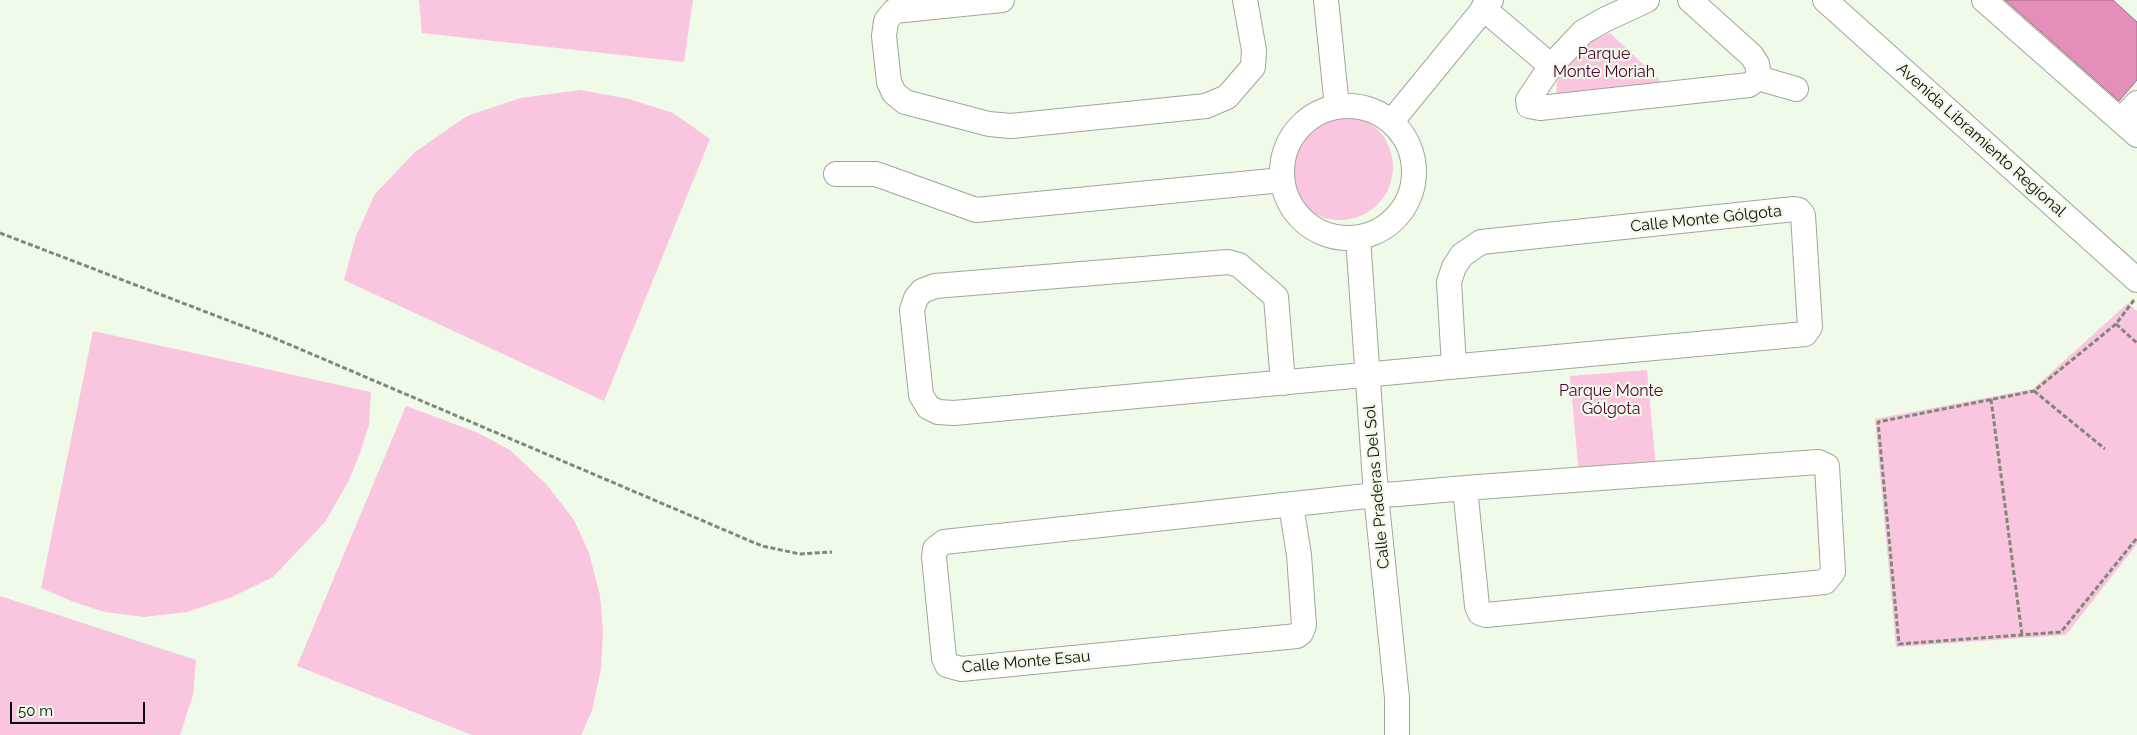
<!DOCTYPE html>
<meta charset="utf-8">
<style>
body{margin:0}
#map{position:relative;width:2137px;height:735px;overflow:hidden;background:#f0fae8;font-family:Raleway,sans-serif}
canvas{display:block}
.scale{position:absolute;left:10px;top:702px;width:135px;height:22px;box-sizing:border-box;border:2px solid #0b0e08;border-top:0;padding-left:6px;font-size:15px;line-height:18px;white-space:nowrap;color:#0b0e08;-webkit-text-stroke:4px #f0fae8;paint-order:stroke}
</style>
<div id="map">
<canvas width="2137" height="735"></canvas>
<div class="scale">50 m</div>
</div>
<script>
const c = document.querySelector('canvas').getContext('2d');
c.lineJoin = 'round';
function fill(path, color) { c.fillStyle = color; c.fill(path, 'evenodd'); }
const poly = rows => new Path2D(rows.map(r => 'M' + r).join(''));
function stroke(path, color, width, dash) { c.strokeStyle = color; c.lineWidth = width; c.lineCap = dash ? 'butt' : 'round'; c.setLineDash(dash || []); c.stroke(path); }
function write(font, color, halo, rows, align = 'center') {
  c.font = font + ' Raleway,sans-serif'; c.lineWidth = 4.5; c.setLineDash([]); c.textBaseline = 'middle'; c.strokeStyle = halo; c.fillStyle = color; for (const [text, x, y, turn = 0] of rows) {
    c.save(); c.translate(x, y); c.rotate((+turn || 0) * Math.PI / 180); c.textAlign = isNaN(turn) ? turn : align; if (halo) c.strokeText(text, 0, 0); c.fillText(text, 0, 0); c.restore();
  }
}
const green = poly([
 [419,0,693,0,684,62,422,33],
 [1610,33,1664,84,1556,96,1557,82,1566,64,1585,43],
 [580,90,629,99,673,113,710,139,604,401,344,280,356,236,375,194,415,152,467,116,521,98],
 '1287 167a53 53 0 1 1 106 0a53 53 0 1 1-106 0Z',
 [2128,303,2137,311,2137,544,2066,635,1896,647,1875,419,2033,389],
 [93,331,371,392,369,425,360,453,348,482,325,522,273,577,232,597,187,612,144,617,105,612,74,602,41,588],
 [1647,370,1657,480,1580,486,1570,376],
 [406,406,476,432,510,450,547,485,574,520,589,553,600,595,603,633,601,669,592,711,581,735,472,735,297,666],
 [0,596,196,660,193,695,180,735,0,735]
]);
const water = poly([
 [2005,0,2113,0,2137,22,2137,80,2119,101,2005,0]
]);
const path = poly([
 [0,233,274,338,762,546,800,554,832,552],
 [2134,300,2116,324,2034,391,1878,422,1899,644,2061,632,2137,538],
 [2116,324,2137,343],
 [2034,391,2105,449],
 [1991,399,2022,635]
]);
const minor = poly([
 [1002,0,894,11,886,21,884,36,889,82,894,93,905,102,989,124,1011,126,1206,106,1227,97,1253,67,1254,50,1245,0],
 [1326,0,1337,107],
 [1647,0,1604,20,1583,32,1551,66,1528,100,1529,106,1540,108,1749,85,1753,82,1758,78,1758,70,1757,64,1752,56,1690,0],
 [1825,0,2137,280],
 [1984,0,2137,135],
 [1483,8,1551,66],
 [1758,78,1796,89],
 '1282 172a66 66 0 1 1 132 0a66 66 0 1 1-132 0Z',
 [2121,120,2137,103],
 [1392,121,1491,0],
 [836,174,876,174,976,210,1282,180],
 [1358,238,1376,495,1397,698,1397,735],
 [1283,383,1276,297,1239,265,1228,262,935,286,922,291,916,298,912,310,921,395,928,407,938,412,954,413,1805,334,1810,327,1803,215,1799,210,1794,209,1481,242,1462,255,1454,267,1449,282,1454,366],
 [1291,505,1299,555,1304,625,1301,633,1297,636,961,669,947,665,944,658,934,557,935,549,944,542,1376,495,1398,494,1465,488,1818,462,1827,466,1833,572,1825,582,1486,615,1480,613,1477,606,1465,488]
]);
const parkNames = [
 ["Parque",1604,54],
 ["Monte Moriah",1604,72],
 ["Parque Monte",1611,391],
 ["Gólgota",1611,409]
];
const streetNames = [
 ["Avenida Libramiento Regional",1981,140,42],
 ["Calle Monte Gólgota",1706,219,-6],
 ["Calle Praderas Del Sol",1377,487,-95],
 ["Calle Monte Esau",1026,662,-5]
];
fill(green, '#fac5de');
fill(water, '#e48fba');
stroke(water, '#a36885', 1);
stroke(minor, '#9ea897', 26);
stroke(path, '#80877b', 3, [5, 2.5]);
stroke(minor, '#fff', 24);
write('16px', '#500334', '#f0fae8', parkNames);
write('16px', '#0b0e08', '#f0fae8', streetNames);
</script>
